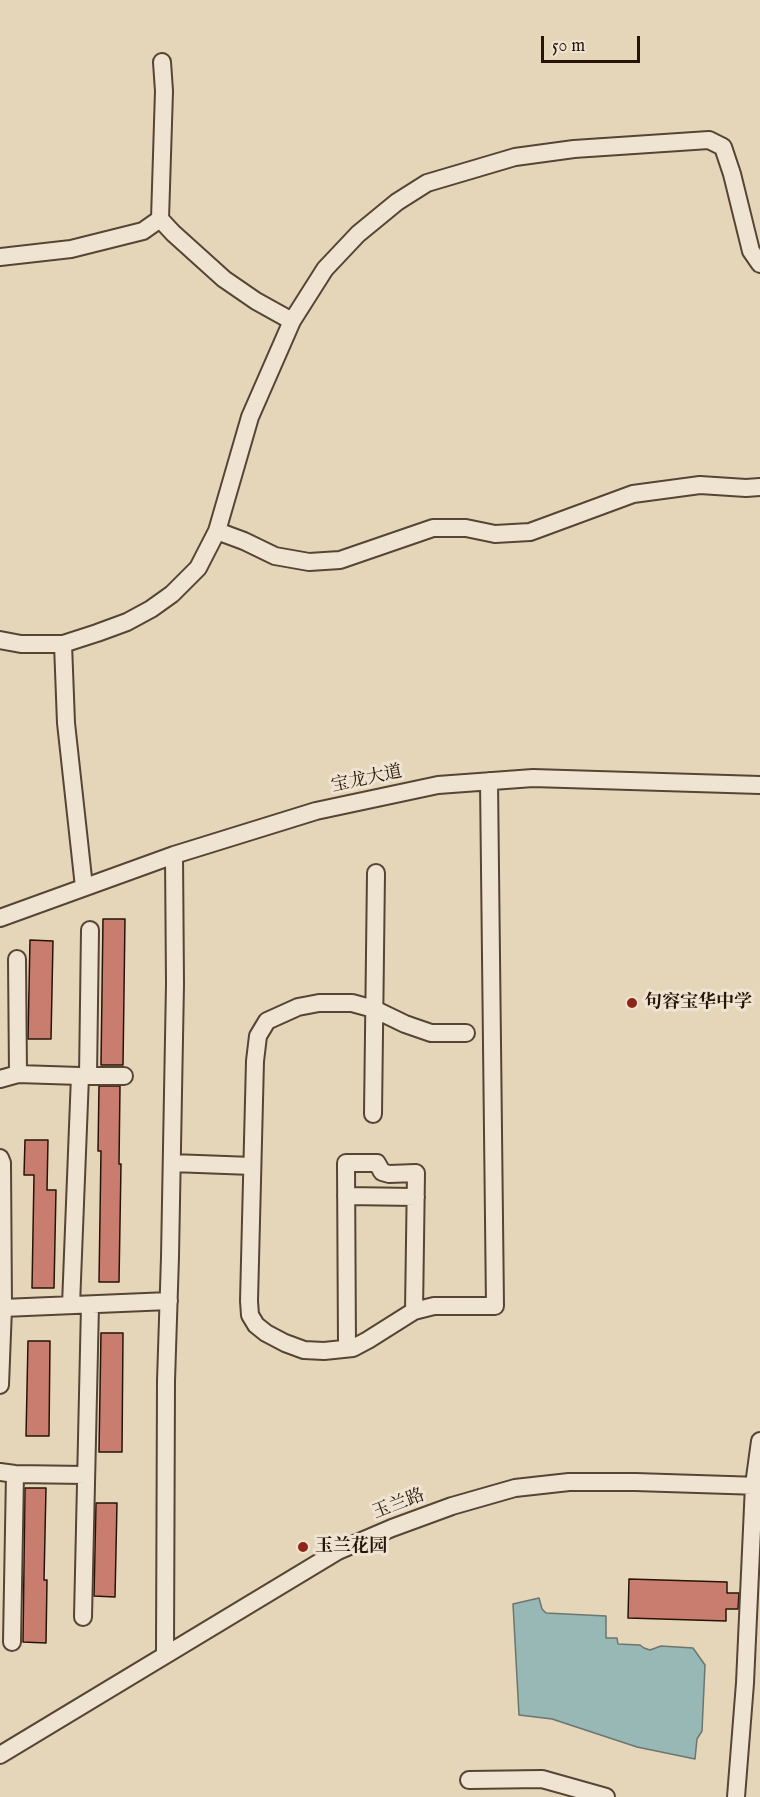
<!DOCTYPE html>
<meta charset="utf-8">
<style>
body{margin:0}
#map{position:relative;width:760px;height:1797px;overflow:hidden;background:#e6d6b9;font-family:"IM FELL English",serif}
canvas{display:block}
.scale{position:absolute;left:541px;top:36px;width:99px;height:27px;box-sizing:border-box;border:3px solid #261407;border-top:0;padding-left:8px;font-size:18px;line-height:21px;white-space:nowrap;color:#261407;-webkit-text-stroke:4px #efe4d2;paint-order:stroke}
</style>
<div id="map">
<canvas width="760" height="1797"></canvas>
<div class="scale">50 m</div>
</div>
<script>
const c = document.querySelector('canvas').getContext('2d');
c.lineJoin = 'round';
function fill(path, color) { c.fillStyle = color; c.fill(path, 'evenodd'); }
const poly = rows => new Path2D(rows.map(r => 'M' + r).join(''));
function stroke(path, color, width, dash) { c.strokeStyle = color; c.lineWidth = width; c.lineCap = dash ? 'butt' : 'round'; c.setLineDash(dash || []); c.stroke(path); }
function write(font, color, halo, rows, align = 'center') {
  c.font = font + ' "IM FELL English","Noto Serif SC",serif'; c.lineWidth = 6; c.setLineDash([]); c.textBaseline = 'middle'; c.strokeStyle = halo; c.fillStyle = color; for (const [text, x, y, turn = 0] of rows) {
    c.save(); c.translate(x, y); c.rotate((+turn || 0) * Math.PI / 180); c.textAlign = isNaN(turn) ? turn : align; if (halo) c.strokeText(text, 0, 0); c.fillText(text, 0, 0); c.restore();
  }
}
const water = poly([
 [539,1598,542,1609,546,1613,606,1616,606,1638,617,1638,618,1644,640,1645,644,1648,650,1650,661,1646,693,1648,705,1665,702,1731,697,1739,695,1759,637,1747,552,1719,519,1715,513,1604,539,1598]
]);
const building = poly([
 [103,919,125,919,123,1065,101,1065,103,919],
 [30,940,53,941,51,1039,28,1039,30,940],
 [99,1086,120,1086,119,1164,121,1164,119,1282,99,1282,101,1151,98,1151,99,1086],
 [25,1140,48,1140,47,1190,56,1190,54,1288,32,1288,34,1175,24,1175,25,1140],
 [101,1333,123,1333,122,1452,99,1452,101,1333],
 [28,1341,50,1341,49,1436,26,1436,28,1341],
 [25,1488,46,1488,44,1580,47,1580,46,1643,23,1642,25,1488],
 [96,1503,117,1503,115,1597,94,1596,96,1503],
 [629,1579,727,1582,727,1593,739,1593,738,1609,726,1609,726,1621,628,1618,629,1579]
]);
const minor = poly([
 [162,62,164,91,160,219,173,233,224,279,256,301,292,321],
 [0,257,71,249,143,231,160,219],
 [217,531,244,541,275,556,309,562,340,560,433,528,466,528,495,534,530,532,633,494,700,485,746,488,760,487],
 [0,640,21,644,63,644,97,633,127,622,151,609,172,594,198,568,217,531,250,417,292,321,325,269,358,234,397,202,427,183,515,157,574,149,709,140,723,147,732,174,751,251,760,264],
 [63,644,66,723,84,887],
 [0,918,174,855,316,811,438,785,533,778,760,785],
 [17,959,18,1074],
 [466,1033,431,1033,405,1024,374,1009,352,1003,319,1003,298,1007,267,1021,258,1036,255,1061,249,1301,250,1315,256,1325,266,1333,285,1343,304,1350,324,1351,353,1348,368,1340,414,1311,434,1306,495,1306,489,781],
 [88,1076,90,930],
 [0,1079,18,1074,80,1076,124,1076],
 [373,1114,376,873],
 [0,1158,2,1163,3,1308,0,1385],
 [172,1163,252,1166],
 [346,1196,416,1197],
 [71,1305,80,1076],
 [3,1308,169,1301],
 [347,1348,346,1163,377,1163,382,1172,389,1174,416,1173,414,1311],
 [0,1472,15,1474,86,1475],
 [83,1617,90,1305],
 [12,1642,15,1474],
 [165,1654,166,1381,170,1257,175,984,174,855],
 [0,1755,338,1551,392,1528,452,1506,515,1488,569,1482,635,1482,760,1486],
 [469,1780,542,1779,606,1797],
 [736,1797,745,1683,754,1485,760,1441]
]);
const markers = [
 [632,1003,6,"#8f2418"],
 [303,1547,6,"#8f2418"]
];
const streetNames = [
 ["宝龙大道",367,780,-12],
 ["玉兰路",399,1505,-21]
];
const poiNames = [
 ["句容宝华中学",644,1003],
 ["玉兰花园",315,1547]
];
fill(water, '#97b8b4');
stroke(water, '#6a766f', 1.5);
fill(building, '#c97d6e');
stroke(building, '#261407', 1.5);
stroke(minor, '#564434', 20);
stroke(minor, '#efe4d2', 16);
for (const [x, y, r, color] of markers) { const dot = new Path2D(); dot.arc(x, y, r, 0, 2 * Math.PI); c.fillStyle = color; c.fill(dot); stroke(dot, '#efe4d2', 2); }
write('18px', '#261407', '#efe4d2', streetNames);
write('bold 18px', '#261407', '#efe4d2', poiNames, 'left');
</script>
